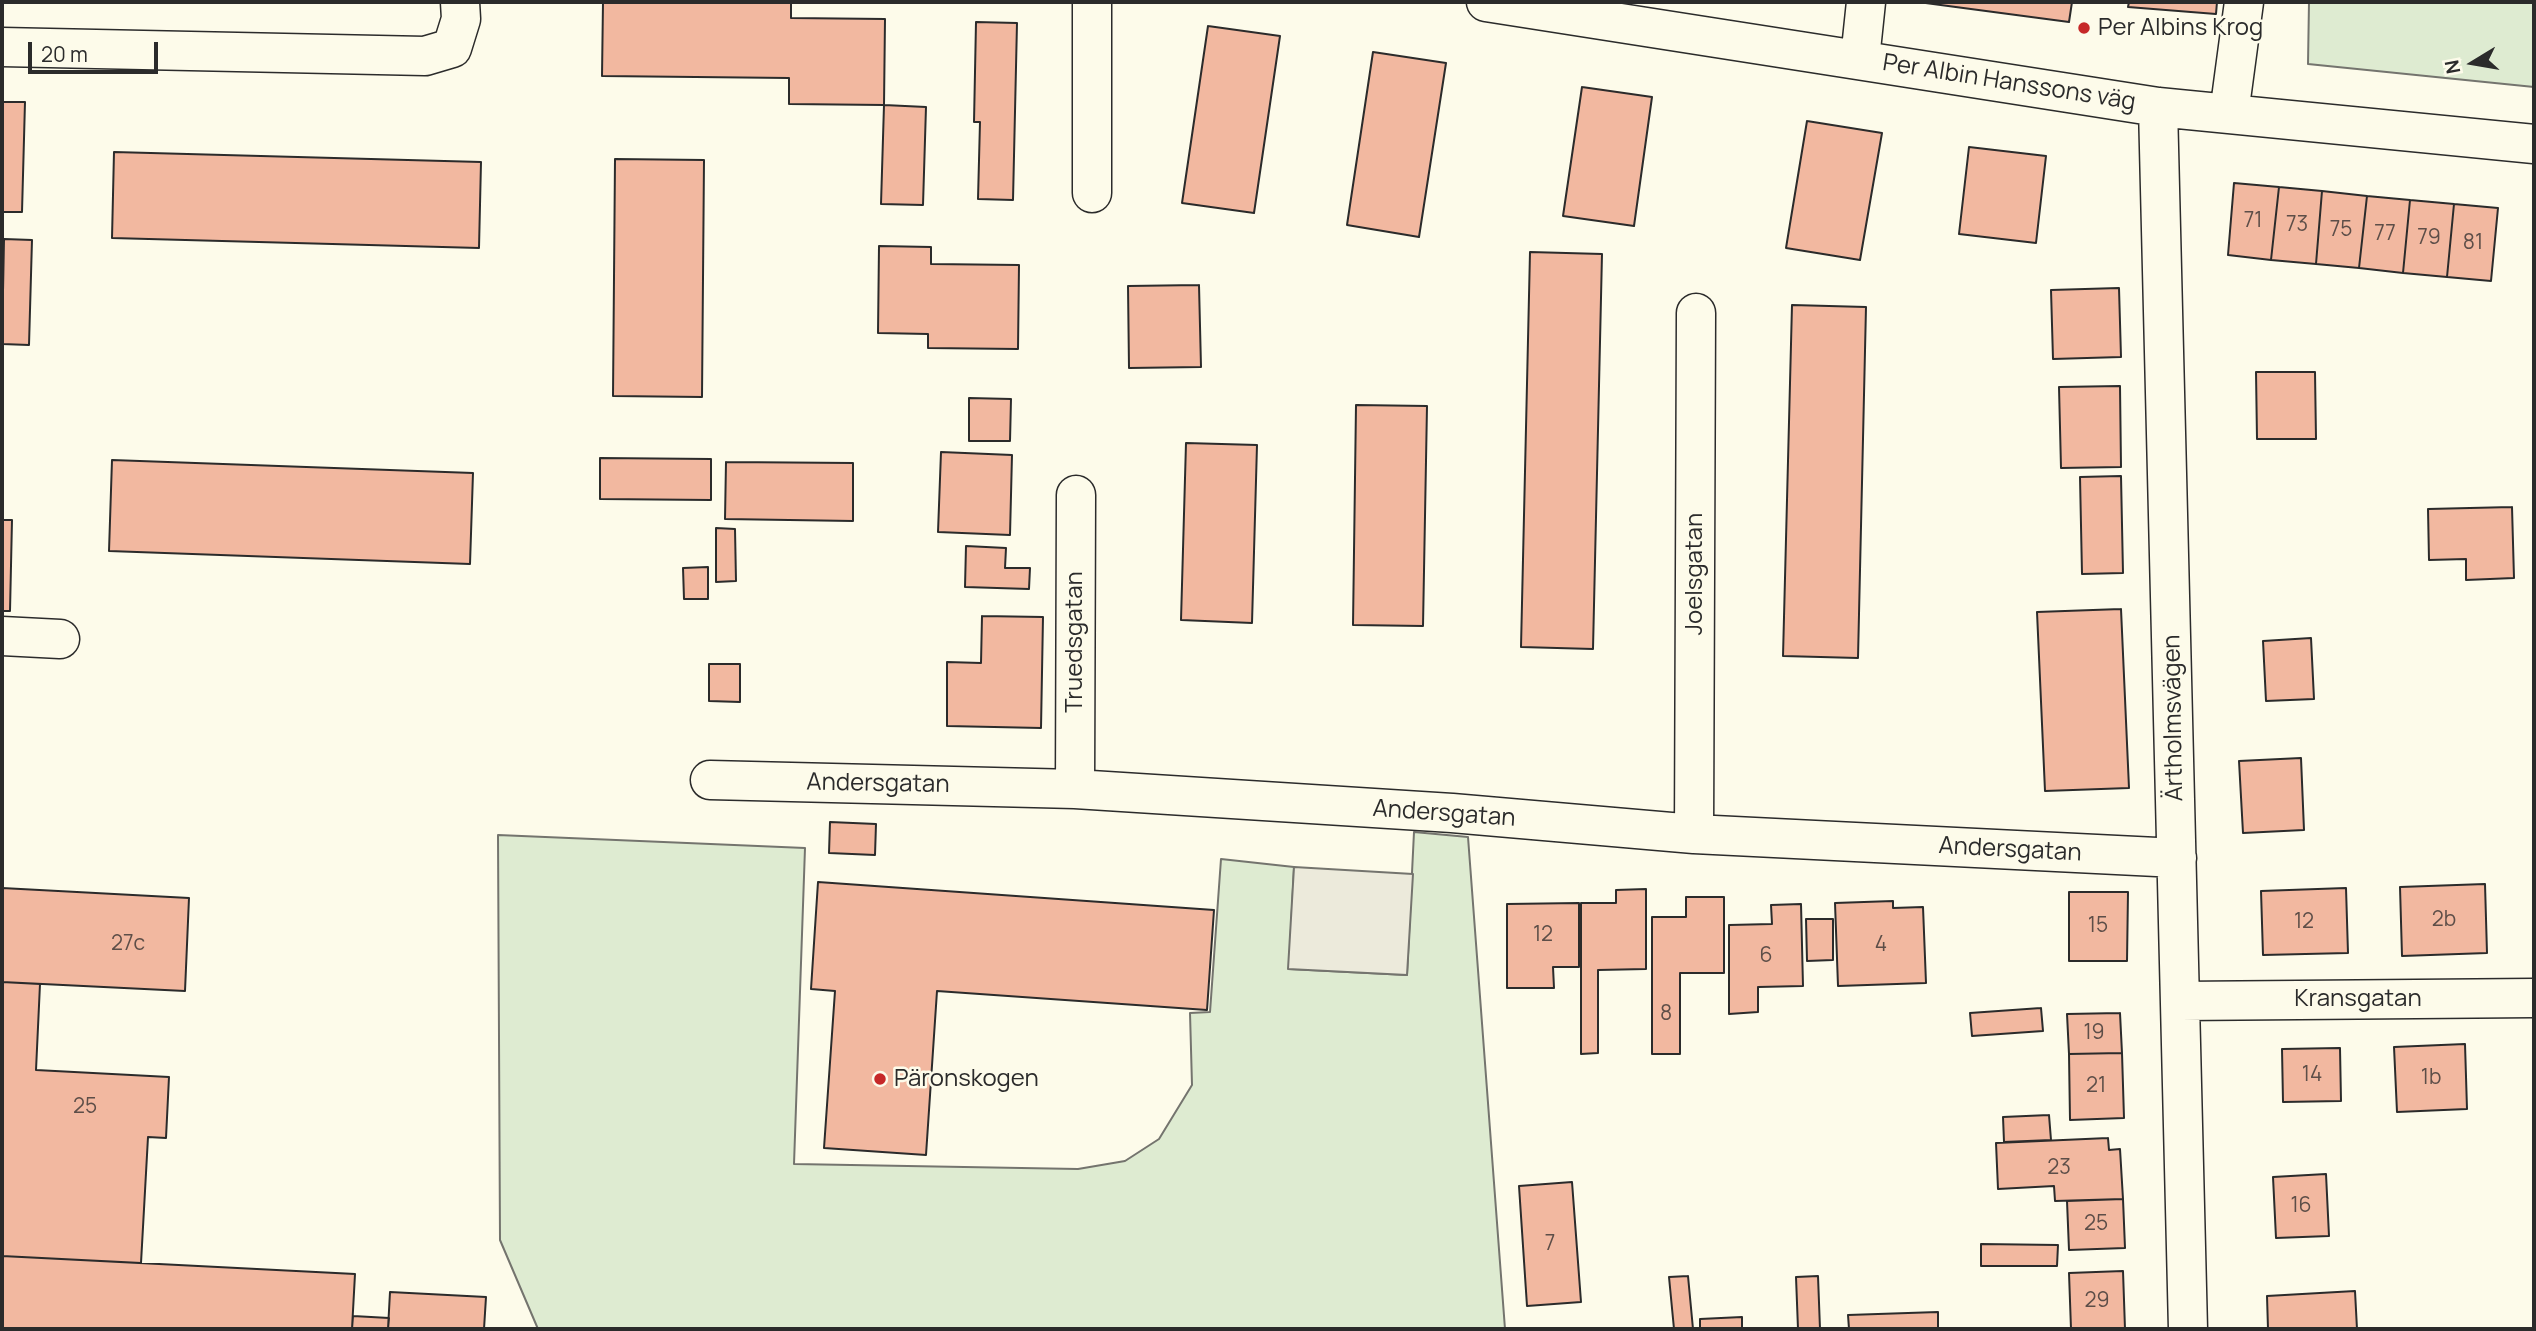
<!DOCTYPE html>
<meta charset="utf-8">
<style>
body{margin:0}
#map{position:relative;width:2536px;height:1331px;overflow:hidden;background:#fdfbea;font-family:Manrope,sans-serif}
canvas{display:block}
.frame{position:absolute;inset:0;border:4px solid #2b2b2b;pointer-events:none}
.north{position:absolute;left:2438px;top:28px;width:70px;height:70px;-webkit-text-stroke:5px #fdfbea;paint-order:stroke;rotate:259deg;font-size:19px;font-weight:700;line-height:28px;text-align:center;color:#2b2b2b}
.north::after{content:'';display:block;margin:auto;width:24px;height:32px;background:#2b2b2b;clip-path:polygon(50% 0,100% 100%,50% 72%,0 100%)}
.scale{position:absolute;left:28px;top:42px;width:130px;height:32px;box-sizing:border-box;border:4px solid #2b2b2b;border-top:0;padding-left:9px;font-size:21px;line-height:24px;white-space:nowrap;color:#2b2b2b;-webkit-text-stroke:5px #fdfbea;paint-order:stroke}
</style>
<div id="map">
<canvas width="2536" height="1331"></canvas>
<div class="frame"></div>
<div class="north">N</div>
<div class="scale">20 m</div>
</div>
<script>
const c = document.querySelector('canvas').getContext('2d');
c.lineJoin = 'round';
function fill(path, color) { c.fillStyle = color; c.fill(path, 'evenodd'); }
const poly = rows => new Path2D(rows.map(r => 'M' + r).join(''));
function stroke(path, color, width, dash) { c.strokeStyle = color; c.lineWidth = width; c.lineCap = dash ? 'butt' : 'round'; c.setLineDash(dash || []); c.stroke(path); }
function write(font, color, halo, rows, align = 'center') {
  c.font = font + ' Manrope,sans-serif'; c.lineWidth = 5; c.setLineDash([]); c.textBaseline = 'middle'; c.strokeStyle = halo; c.fillStyle = color; for (const [text, x, y, turn = 0] of rows) {
    c.save(); c.translate(x, y); c.rotate((+turn || 0) * Math.PI / 180); c.textAlign = isNaN(turn) ? turn : align; if (halo) c.strokeText(text, 0, 0); c.fillText(text, 0, 0); c.restore();
  }
}
const green = poly([
 [2309,2,2534,2,2534,87,2308,64,2309,2],
 [1414,832,1468,837,1505,1329,538,1329,500,1240,498,835,805,848,794,1164,1078,1169,1125,1161,1159,1139,1192,1085,1190,1013,1210,1012,1221,859,1294,867,1289,969,1407,975,1414,832]
]);
const parking = poly([
 [1294,867,1413,874,1407,975,1288,969,1294,867]
]);
const building = poly([
 [603,2,791,2,791,18,885,19,884,105,789,104,789,78,602,76,603,2],
 [1918,2,2072,2,2069,22,1918,2],
 [2129,2,2217,2,2216,14,2128,7,2129,2],
 [976,22,1017,23,1013,200,978,199,980,122,974,122,976,22],
 [1208,26,1280,36,1254,213,1182,203,1208,26],
 [1373,52,1446,63,1419,237,1347,225,1373,52],
 [1582,87,1652,97,1634,226,1563,216,1582,87],
 [2,102,25,102,22,212,2,212,2,102],
 [884,105,926,107,923,205,881,204,884,105],
 [1807,121,1882,133,1860,260,1786,248,1807,121],
 [1969,147,2046,156,2036,243,1959,234,1969,147],
 [114,152,481,162,479,248,112,238,114,152],
 [615,159,704,160,702,397,613,396,615,159],
 [2234,183,2279,187,2271,260,2228,255,2234,183],
 [2279,187,2322,191,2316,264,2271,260,2279,187],
 [2322,191,2367,196,2359,268,2316,264,2322,191],
 [2367,196,2410,200,2403,273,2359,268,2367,196],
 [2410,200,2454,204,2447,277,2403,273,2410,200],
 [2454,204,2498,208,2491,281,2447,277,2454,204],
 [4,239,32,240,29,345,2,344,4,239],
 [879,246,931,247,931,264,1019,265,1018,349,928,348,928,334,878,333,879,246],
 [1530,252,1602,254,1593,649,1521,647,1530,252],
 [1199,285,1201,367,1129,368,1128,286,1199,285],
 [2119,288,2121,357,2053,359,2051,290,2119,288],
 [1792,305,1866,307,1858,658,1783,656,1792,305],
 [2256,372,2315,372,2316,439,2257,439,2256,372],
 [2120,386,2121,467,2061,468,2059,387,2120,386],
 [969,398,1011,399,1010,441,969,441,969,398],
 [1356,405,1427,406,1423,626,1353,625,1356,405],
 [1186,443,1257,445,1252,623,1181,620,1186,443],
 [941,452,1012,455,1010,535,938,532,941,452],
 [600,458,711,459,711,500,600,499,600,458],
 [112,460,473,473,470,564,109,551,112,460],
 [726,462,853,463,853,521,725,519,726,462],
 [2121,476,2123,573,2082,574,2080,477,2121,476],
 [2512,507,2514,578,2466,580,2466,559,2429,560,2428,509,2512,507],
 [2,520,12,520,10,611,2,611,2,520],
 [716,528,735,529,736,581,716,582,716,528],
 [966,546,1006,548,1005,568,1030,568,1029,589,965,587,966,546],
 [708,567,708,599,684,599,683,568,708,567],
 [2121,609,2129,788,2045,791,2037,612,2121,609],
 [982,616,1043,617,1041,728,947,726,947,662,981,663,982,616],
 [2311,638,2314,699,2266,701,2263,641,2311,638],
 [709,664,740,664,740,702,709,701,709,664],
 [2301,758,2304,830,2243,833,2239,761,2301,758],
 [830,822,876,824,875,855,829,853,830,822],
 [818,882,1214,910,1207,1010,937,991,926,1155,824,1148,835,991,811,989,818,882],
 [2485,884,2487,953,2402,956,2400,887,2485,884],
 [2,888,189,898,185,991,2,982,2,888],
 [2346,888,2348,953,2263,955,2261,891,2346,888],
 [1646,889,1646,969,1598,970,1598,1053,1581,1054,1581,903,1616,903,1616,890,1646,889],
 [2069,892,2128,892,2127,961,2069,961,2069,892],
 [1686,897,1724,897,1724,973,1680,973,1680,1054,1652,1054,1652,917,1686,917,1686,897],
 [1893,901,1893,908,1923,907,1926,983,1838,986,1835,903,1893,901],
 [1579,903,1579,967,1553,967,1554,988,1507,988,1507,904,1579,903],
 [1801,904,1803,986,1758,987,1758,1012,1729,1014,1729,925,1772,924,1771,905,1801,904],
 [1806,919,1833,919,1833,960,1807,961,1806,919],
 [2,982,40,984,36,1070,169,1077,166,1138,148,1137,141,1263,2,1256,2,982],
 [2041,1008,2043,1031,1972,1036,1970,1013,2041,1008],
 [2120,1013,2122,1053,2069,1054,2067,1014,2120,1013],
 [2465,1044,2467,1109,2397,1112,2394,1047,2465,1044],
 [2340,1048,2341,1101,2283,1102,2282,1049,2340,1048],
 [2122,1053,2124,1118,2070,1120,2069,1054,2122,1053],
 [2049,1115,2051,1140,2004,1142,2003,1117,2049,1115],
 [2108,1138,2109,1150,2120,1149,2123,1199,2055,1201,2054,1186,1998,1189,1996,1143,2108,1138],
 [2326,1174,2329,1236,2276,1238,2273,1177,2326,1174],
 [1572,1182,1581,1302,1527,1306,1519,1186,1572,1182],
 [2123,1199,2125,1248,2069,1250,2067,1201,2123,1199],
 [1981,1244,2058,1245,2057,1266,1981,1266,1981,1244],
 [2,1256,355,1274,352,1329,2,1329,2,1256],
 [2123,1271,2125,1329,2071,1329,2069,1273,2123,1271],
 [1688,1276,1693,1329,1674,1329,1669,1277,1688,1276],
 [1818,1276,1820,1329,1798,1329,1796,1277,1818,1276],
 [2355,1291,2357,1329,2268,1329,2267,1296,2355,1291],
 [390,1292,486,1297,484,1329,388,1329,390,1292],
 [1938,1312,1938,1329,1849,1329,1848,1315,1938,1312],
 [353,1316,389,1318,388,1329,352,1329,353,1316],
 [1742,1317,1742,1329,1700,1329,1700,1319,1742,1317]
]);
const minor = poly([
 [1486,2,2158,107,2534,144],
 [2,47,425,56,452,48,461,19,460,2],
 [1860,59,1866,2],
 [2158,107,2188,1329],
 [2229,114,2244,2],
 [1092,193,1092,2],
 [2,636,60,639],
 [710,780,1075,789,1452,813,1694,834,2177,858],
 [1075,789,1076,495],
 [1694,834,1696,313],
 [2181,1001,2534,998]
]);
const markers = [
 [2084,28,7,"#c62828"],
 [880,1079,7,"#c62828"]
];
const numberNames = [
 ["71",2253,221],
 ["73",2297,225],
 ["75",2341,230],
 ["77",2385,234],
 ["79",2429,238],
 ["81",2473,243],
 ["2b",2444,920],
 ["12",2304,922],
 ["15",2098,926],
 ["12",1543,935],
 ["27c",128,944],
 ["4",1881,945],
 ["6",1766,956],
 ["8",1666,1014],
 ["19",2094,1033],
 ["14",2312,1075],
 ["1b",2431,1078],
 ["21",2096,1086],
 ["25",85,1107],
 ["23",2059,1168],
 ["16",2301,1206],
 ["25",2096,1224],
 ["7",1550,1244],
 ["29",2097,1301]
];
const poiNames = [
 ["Per Albins Krog",2098,28],
 ["Päronskogen",894,1079]
];
const streetNames = [
 ["Per Albin Hanssons väg",2009,83,9],
 ["Joelsgatan",1695,574,-90],
 ["Truedsgatan",1075,642,-90],
 ["Ärtholmsvägen",2174,718,-91],
 ["Andersgatan",878,784,1],
 ["Andersgatan",1444,814,4],
 ["Andersgatan",2010,850,3],
 ["Kransgatan",2358,999]
];
fill(green, '#deebd1');
stroke(green, '#74746e', 2);
fill(parking, '#eceadb');
stroke(parking, '#74746e', 2);
fill(building, '#f2b8a0');
stroke(building, '#2b2b2b', 2);
stroke(minor, '#2b2b2b', 41);
stroke(minor, '#fdfbea', 38);
for (const [x, y, r, color] of markers) { const dot = new Path2D(); dot.arc(x, y, r, 0, 2 * Math.PI); c.fillStyle = color; c.fill(dot); stroke(dot, '#fdfbea', 2.5); }
write('21px', '#5d4e48', null, numberNames);
write('24px', '#2b2b2b', '#fdfbea', poiNames, 'left');
write('24px', '#2b2b2b', '#fdfbea', streetNames);
</script>
